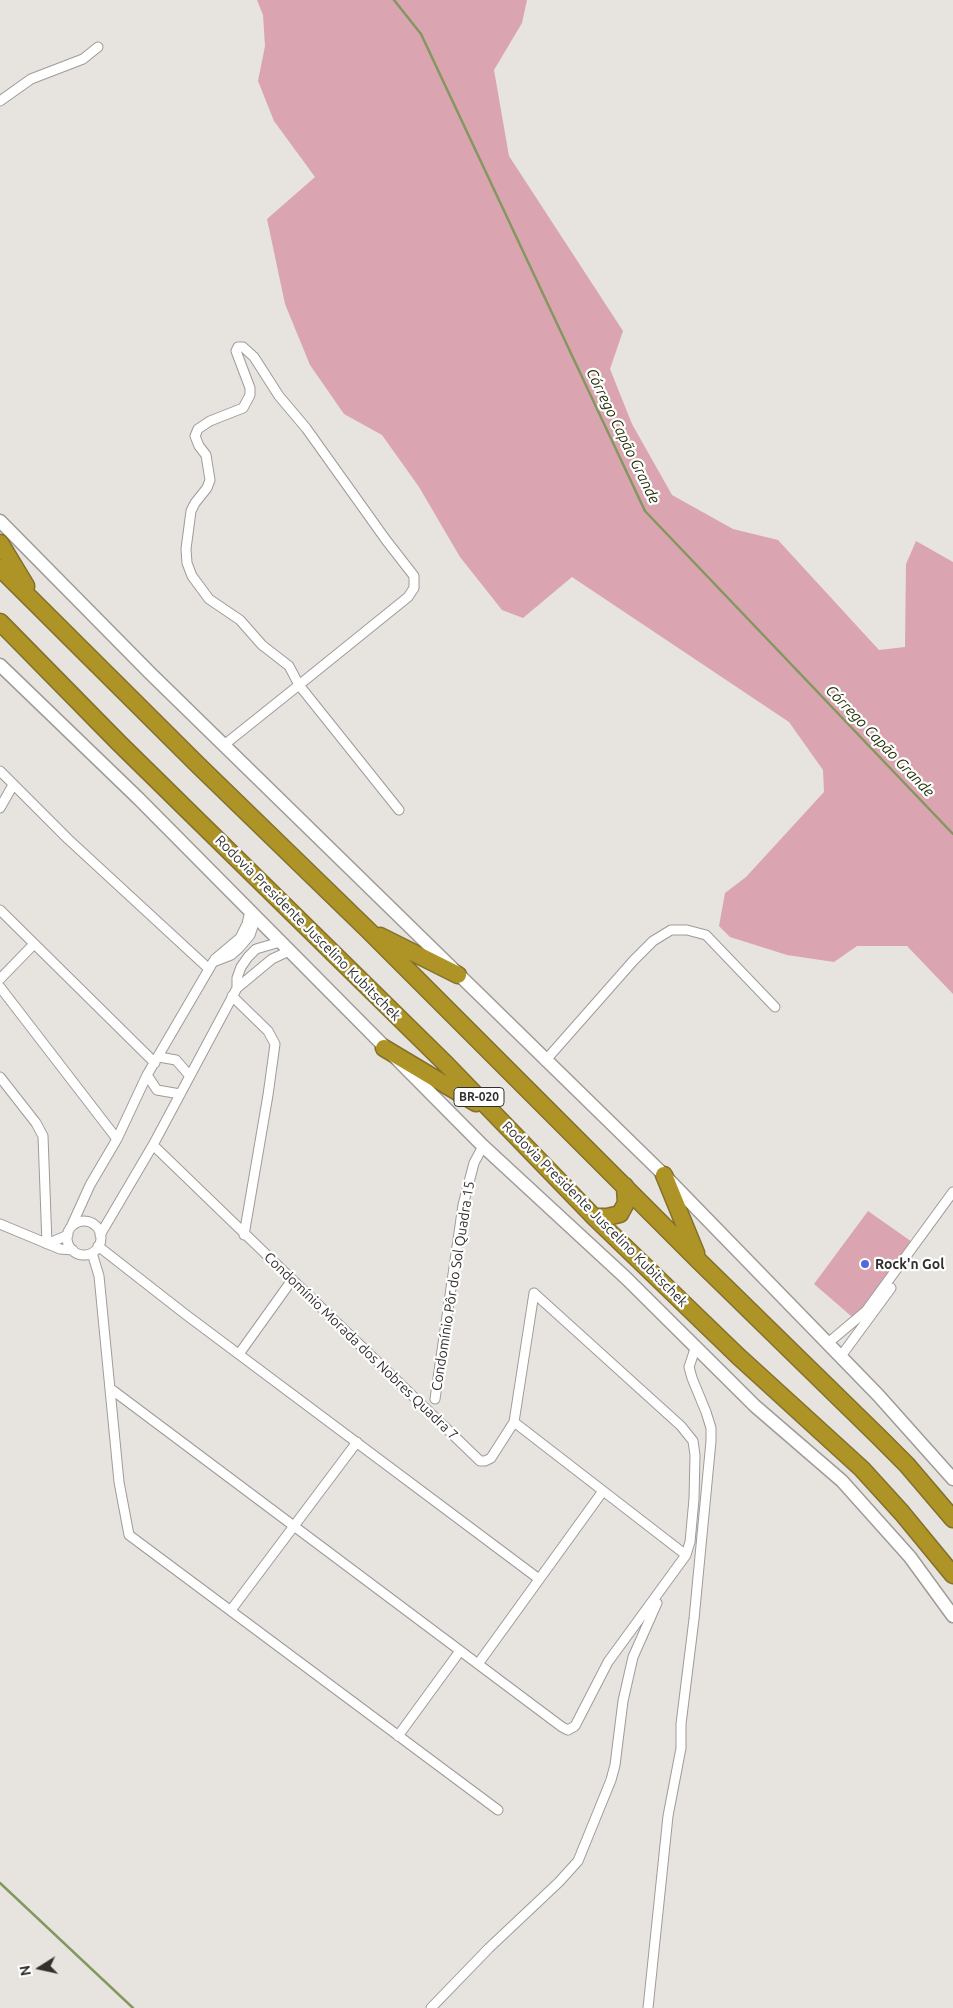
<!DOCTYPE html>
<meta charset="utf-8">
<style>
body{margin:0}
#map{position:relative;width:953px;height:2008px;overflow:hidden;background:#e7e3df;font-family:Ubuntu,sans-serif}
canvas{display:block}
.north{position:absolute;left:15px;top:1943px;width:50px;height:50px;-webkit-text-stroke:4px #fff;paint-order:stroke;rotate:260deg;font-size:14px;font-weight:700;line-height:20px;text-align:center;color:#32302f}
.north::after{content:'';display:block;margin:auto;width:18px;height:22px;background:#32302f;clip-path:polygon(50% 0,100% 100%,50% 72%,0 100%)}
</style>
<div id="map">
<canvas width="953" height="2008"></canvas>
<div class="north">N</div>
</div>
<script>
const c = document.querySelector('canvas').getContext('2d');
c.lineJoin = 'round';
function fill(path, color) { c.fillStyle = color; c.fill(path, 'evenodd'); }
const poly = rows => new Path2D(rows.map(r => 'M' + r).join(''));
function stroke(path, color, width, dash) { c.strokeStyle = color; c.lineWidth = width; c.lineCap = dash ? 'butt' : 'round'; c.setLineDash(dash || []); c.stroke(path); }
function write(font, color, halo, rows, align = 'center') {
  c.font = font + ' Ubuntu,sans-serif'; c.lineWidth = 4.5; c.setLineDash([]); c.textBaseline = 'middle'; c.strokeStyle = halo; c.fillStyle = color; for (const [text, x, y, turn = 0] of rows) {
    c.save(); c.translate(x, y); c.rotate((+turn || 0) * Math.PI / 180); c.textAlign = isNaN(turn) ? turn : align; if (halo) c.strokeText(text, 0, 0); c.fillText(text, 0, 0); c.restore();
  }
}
const green = poly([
 [257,0,527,0,522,23,494,70,509,156,623,331,610,369,632,424,672,495,733,529,778,540,879,650,905,647,906,564,916,541,953,562,953,994,907,946,857,946,834,962,787,955,730,937,719,926,725,893,746,877,824,792,823,770,789,722,572,577,523,618,502,610,460,557,419,487,382,435,344,414,310,365,285,304,267,219,315,177,274,121,258,81,265,46,263,15],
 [868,1211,915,1244,858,1322,814,1284]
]);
const stream = poly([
 [394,0,421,34,645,511,953,834],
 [0,1883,133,2008]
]);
const street = poly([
 [0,101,31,79,83,59,98,47],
 [238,347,243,347,254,357,279,396,306,428,386,540,414,576,414,588,408,597,299,685,289,666,262,645,240,620,209,599,192,576,187,563,186,549,191,511,195,503,207,488,210,480,206,455,199,446,195,436,198,429,210,421,243,408,250,395,250,388,236,351,238,347],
 [224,745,299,685,399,810],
 [0,771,68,839,209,969],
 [0,808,13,785],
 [0,910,155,1063],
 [215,959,240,938,247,924,250,911],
 [0,979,34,944],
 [0,987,117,1139],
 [237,988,272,959,289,951],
 [232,996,268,1031,275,1044,268,1095,244,1235],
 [159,1057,176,1060,189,1075],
 [545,1061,634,960,653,941,671,930,687,930,706,935,775,1007],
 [147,1075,157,1090,180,1094],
 [0,1077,36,1123,43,1136,47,1244],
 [153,1145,480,1461,485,1461,491,1458,514,1422,534,1293],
 '67 1238a17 17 0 1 1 34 0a17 17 0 1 1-34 0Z',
 [0,1224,60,1249,73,1250],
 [71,1227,90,1185,117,1139,147,1075,209,969,213,962,231,955,239,948,250,935,256,917],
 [100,1235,153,1145,237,988,237,978,241,967,248,957,256,949,280,942],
 [47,1244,68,1235],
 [98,1246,185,1314,539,1579],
 [92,1253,99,1276,119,1482,129,1535,498,1810],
 [828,1343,866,1311,953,1192],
 [239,1354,292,1280],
 [841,1356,891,1288],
 [111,1389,562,1727,568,1730,575,1726,608,1662,686,1555,690,1542,694,1499,695,1455,693,1441,681,1426,534,1293],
 [435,1399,463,1205,474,1163,483,1146],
 [514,1422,686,1555],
 [231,1610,357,1442],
 [478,1664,603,1491],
 [398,1736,460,1651],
 [431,2008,489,1948,559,1882,578,1861,611,1780,615,1765,623,1701,633,1657,657,1603],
 [648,2008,668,1816,681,1748,681,1724,694,1619,711,1441,711,1428,706,1412,692,1378,689,1367,696,1346]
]);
const secondary = poly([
 [0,521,150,673,664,1175,878,1395,953,1479],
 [0,665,139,799,483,1146,626,1278,755,1406,842,1481,910,1557,953,1616]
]);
const highway = poly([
 [0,543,26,586],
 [0,568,198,765,368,930,700,1262,877,1435,907,1465,953,1519],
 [0,622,119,743,447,1065,594,1217,738,1356,862,1469,902,1513,953,1575],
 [380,936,458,975],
 [384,1048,476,1103],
 [664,1175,696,1253],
 [594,1217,607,1217,620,1214,626,1203,625,1186]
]);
const markers = [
 [865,1264,5,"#5569df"]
];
const shields = [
 [479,1097,50]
];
const shieldNames = [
 ["BR-020",479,1097]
];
const streetNames = [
 ["Rodovia Presidente Juscelino Kubitschek",308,928,45],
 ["Rodovia Presidente Juscelino Kubitschek",595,1214,45],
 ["Condomínio Pôr do Sol Quadra 15",453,1286,-81],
 ["Condomínio Morada dos Nobres Quadra 7",361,1346,44]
];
const poiNames = [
 ["Rock'n Gol",875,1264]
];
const waterNames = [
 ["Córrego Capão Grande",623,436,64],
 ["Córrego Capão Grande",880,741,46]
];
fill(green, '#daa5b1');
stroke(stream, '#83975f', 2.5);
stroke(street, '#a09b98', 11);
stroke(secondary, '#a09b98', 15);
stroke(highway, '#83712a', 19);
stroke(street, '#fff', 9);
stroke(secondary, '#fff', 12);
stroke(highway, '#ae9427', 16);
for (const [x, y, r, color] of markers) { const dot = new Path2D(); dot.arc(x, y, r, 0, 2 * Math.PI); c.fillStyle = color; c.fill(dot); stroke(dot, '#fff', 2); }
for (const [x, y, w] of shields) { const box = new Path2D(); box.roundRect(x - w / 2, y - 9.5, w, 19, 4); c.fillStyle = '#fff'; c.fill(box); stroke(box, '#32302f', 1); }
write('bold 12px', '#32302f', null, shieldNames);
write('14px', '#32302f', '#fff', streetNames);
write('bold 14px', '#32302f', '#fff', poiNames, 'left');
write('italic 15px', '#253207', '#fff', waterNames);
</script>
